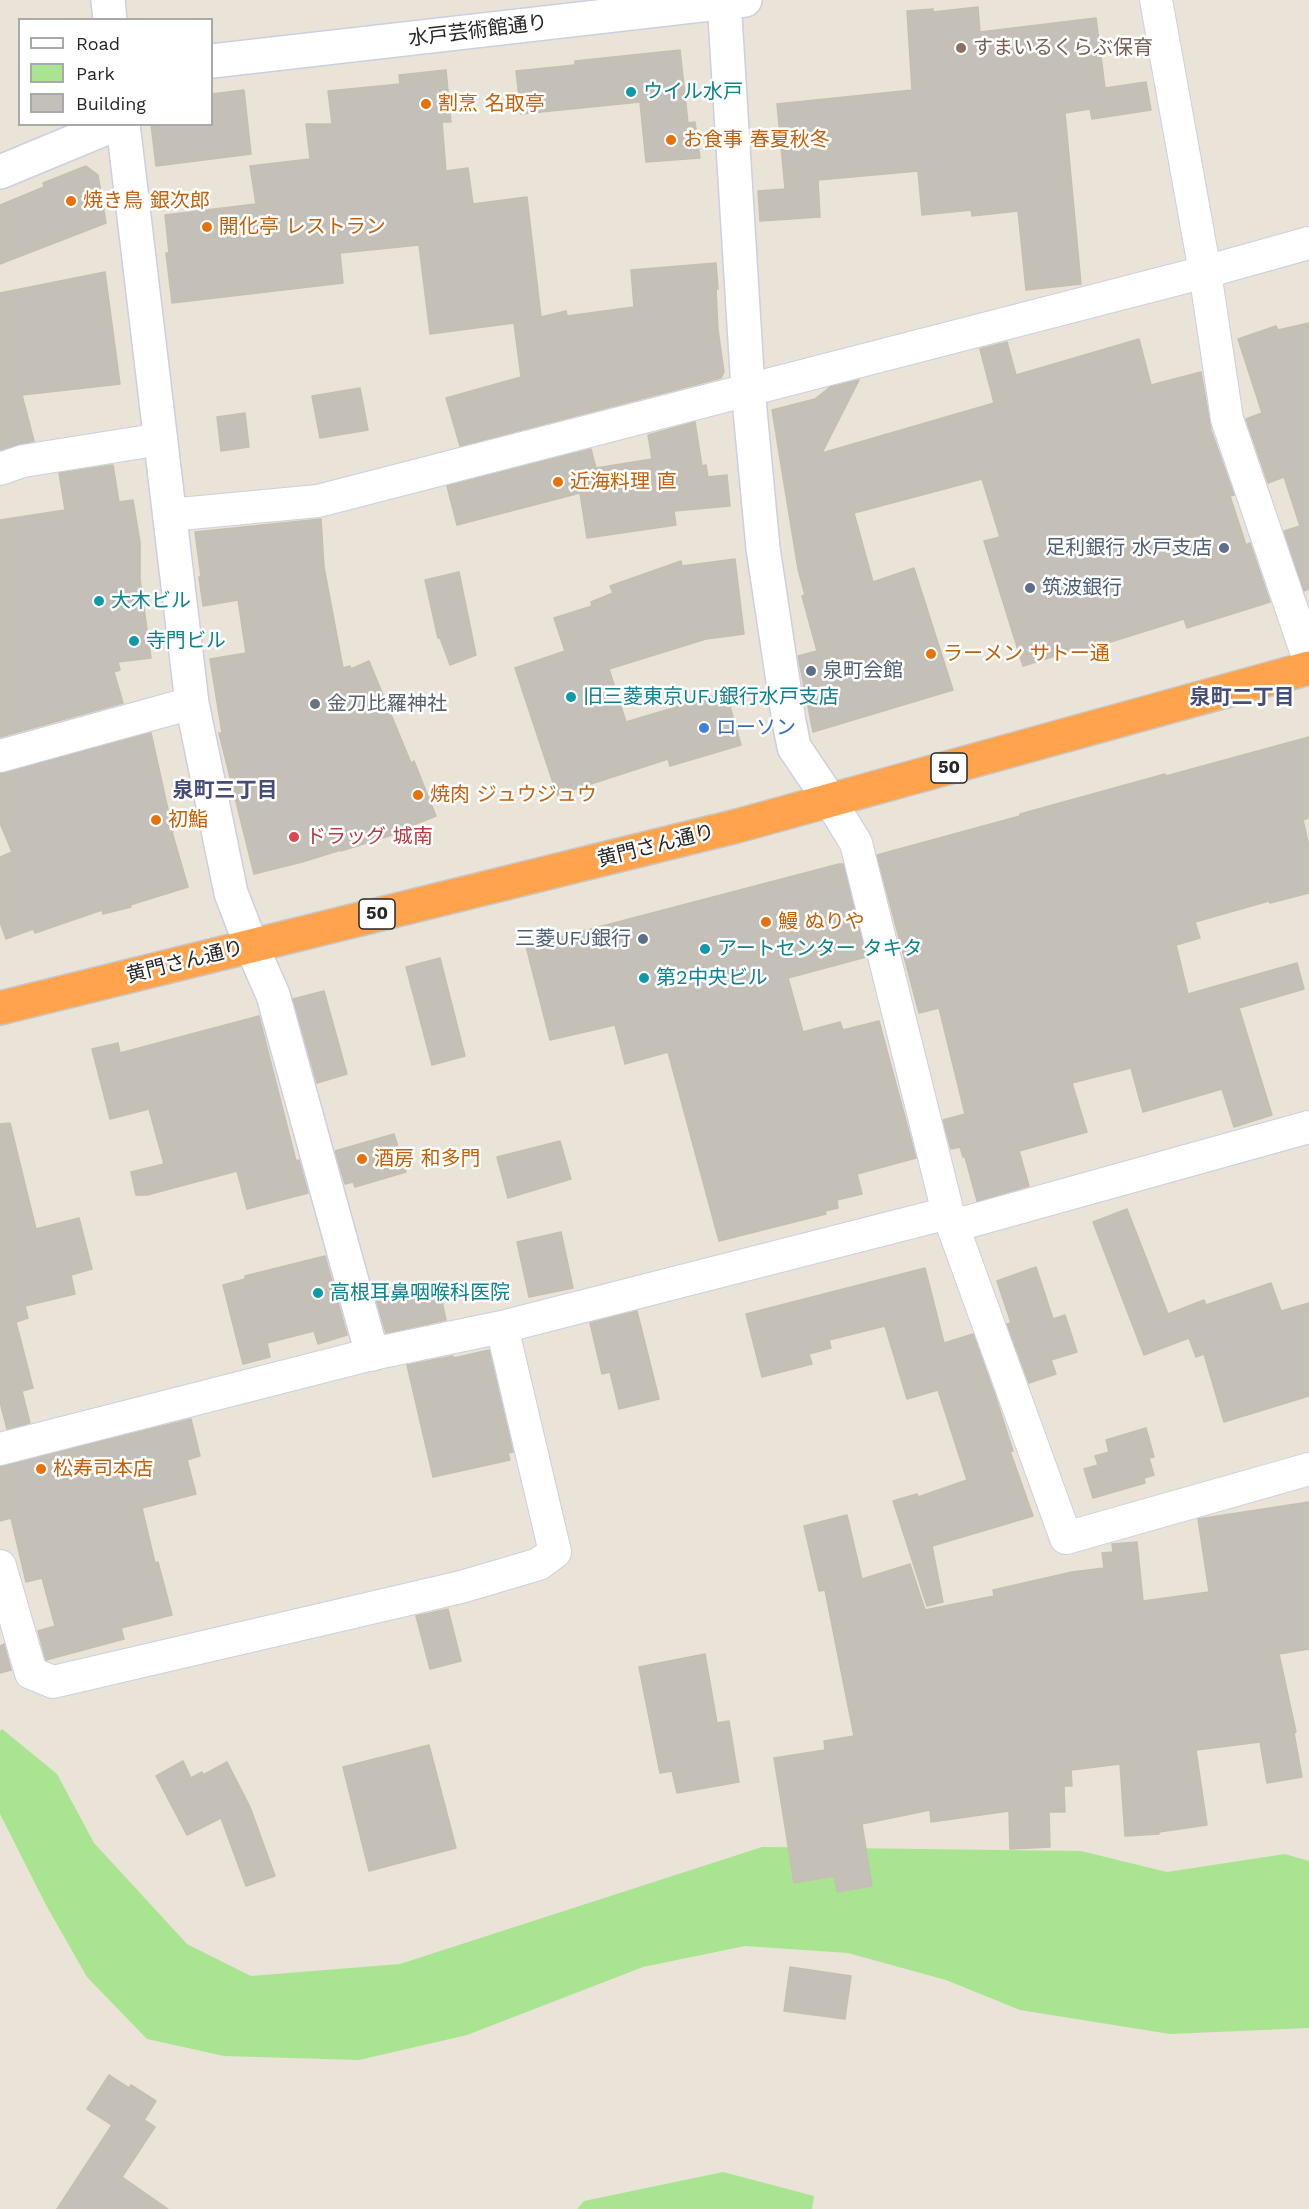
<!DOCTYPE html>
<meta charset="utf-8">
<style>
body{margin:0}
#map{position:relative;width:1309px;height:2209px;overflow:hidden;background:#eae3d7;font-family:"Work Sans",sans-serif}
canvas{display:block}
.legend{position:absolute;left:18px;top:18px;width:195px;height:108px;box-sizing:border-box;background:#fff;border:2px solid #a9a9a9;margin:0;padding:8px 10px;list-style:none;font-size:18px;color:#272727}
.legend li{display:flex;align-items:center;gap:12px;height:30px}
.legend b{width:30px;border:2px solid #a9a9a9}
</style>
<div id="map">
<canvas width="1309" height="2209"></canvas>
<ul class="legend">
<li><b style="height:8px;background:#fff"></b>Road</li>
<li><b style="height:16px;background:#a9e490"></b>Park</li>
<li><b style="height:16px;background:#c5c0b7"></b>Building</li>
</ul>
</div>
<script>
const c = document.querySelector('canvas').getContext('2d');
c.lineJoin = 'round';
function fill(path, color) { c.fillStyle = color; c.fill(path, 'evenodd'); }
const poly = rows => new Path2D(rows.map(r => 'M' + r).join(''));
function stroke(path, color, width, dash) { c.strokeStyle = color; c.lineWidth = width; c.lineCap = dash ? 'butt' : 'round'; c.setLineDash(dash || []); c.stroke(path); }
function write(font, color, halo, rows, align = 'center') {
  c.font = font + ' "Work Sans","Noto Sans JP",sans-serif'; c.lineWidth = 5; c.setLineDash([]); c.textBaseline = 'middle'; c.strokeStyle = halo; c.fillStyle = color; for (const [text, x, y, turn = 0] of rows) {
    c.save(); c.translate(x, y); c.rotate((+turn || 0) * Math.PI / 180); c.textAlign = isNaN(turn) ? turn : align; if (halo) c.strokeText(text, 0, 0); c.fillText(text, 0, 0); c.restore();
  }
}
const green = poly([
 [2,1729,57,1774,94,1843,187,1944,251,1976,400,1964,762,1847,1081,1851,1167,1872,1285,1854,1309,1861,1309,2028,1170,2034,1020,2010,946,1980,848,1953,745,1946,643,1967,467,2035,359,2060,224,2056,147,2039,87,1977,46,1905,0,1814,0,1731],
 [723,2172,814,2196,812,2209,577,2209,584,2201]
]);
const building = poly([
 [978,7,980,32,1096,18,1105,88,1146,82,1151,110,1092,119,1090,109,1065,113,1081,284,1026,290,1018,211,972,216,971,210,922,215,918,171,818,180,820,217,760,221,758,191,785,189,777,104,912,90,907,11,933,9,933,12,978,7],
 [680,50,688,123,695,122,700,158,646,162,640,102,521,114,516,71,575,65,575,61,680,50],
 [446,70,451,122,442,122,446,171,468,168,473,204,527,197,541,317,566,311,567,316,634,307,631,270,716,263,718,289,716,289,718,330,724,372,721,378,460,446,446,398,521,377,514,323,430,334,419,245,340,253,343,283,172,303,166,253,169,253,165,215,256,204,250,166,310,159,306,124,332,124,328,91,400,84,399,75,446,70],
 [244,90,251,154,156,166,151,124,212,124,212,94,244,90],
 [86,166,98,175,106,223,0,264,0,205,44,187,43,183,86,166],
 [105,272,120,384,22,395,34,441,0,450,0,293,105,272],
 [1309,323,1309,589,1304,591,1284,531,1300,526,1284,477,1268,483,1246,419,1262,413,1238,339,1276,326,1278,330,1309,323],
 [1139,339,1151,385,1201,372,1211,430,1234,495,1230,496,1246,545,1250,543,1270,602,1187,628,1184,619,1082,651,1081,648,1023,666,984,541,1000,537,982,479,854,513,873,582,914,568,953,690,813,732,798,656,817,651,802,596,805,595,798,569,772,410,815,399,830,387,859,380,822,453,994,403,980,349,1007,342,1016,375,1139,339],
 [360,388,368,430,320,438,312,396,360,388],
 [245,413,249,447,221,451,217,417,245,413],
 [695,422,702,466,706,465,708,477,727,475,730,506,674,511,676,525,587,538,580,493,457,525,447,486,591,449,596,468,652,459,648,435,695,422],
 [113,465,119,502,133,500,140,542,140,579,151,658,118,662,120,670,114,672,123,703,0,737,0,520,65,510,59,473,113,465],
 [321,519,324,567,343,668,350,666,351,669,369,661,411,763,414,761,436,816,401,830,402,832,341,851,341,850,302,862,254,874,219,733,222,733,210,659,246,653,238,600,203,606,199,577,201,577,195,532,321,519],
 [735,559,744,634,706,639,609,669,626,722,726,692,741,745,670,766,668,759,557,795,515,668,565,651,554,618,592,606,591,602,613,593,610,586,681,561,682,566,735,559],
 [459,572,476,655,450,665,440,638,438,638,425,580,459,572],
 [151,733,173,832,172,832,188,887,130,905,131,907,103,914,102,910,35,933,33,929,6,939,0,922,0,857,12,852,0,823,0,773,151,733],
 [1309,737,1309,818,1303,820,1309,846,1309,893,1270,903,1269,901,1195,922,1200,938,1176,945,1188,994,1297,963,1304,989,1239,1008,1272,1115,1234,1127,1222,1089,1143,1112,1131,1068,1072,1083,1087,1132,1019,1151,1029,1186,977,1201,965,1157,963,1157,960,1147,951,1149,943,1120,965,1114,939,1008,919,1013,877,855,1020,816,1020,814,1165,774,1166,776,1309,737],
 [839,864,843,864,866,957,788,978,803,1032,840,1022,843,1030,879,1021,916,1158,857,1174,862,1194,837,1200,838,1208,825,1211,826,1214,719,1241,668,1052,625,1064,615,1025,550,1040,526,946,839,864],
 [440,958,465,1056,432,1065,406,967,440,958],
 [324,991,347,1074,317,1083,293,999,324,991],
 [259,1016,296,1161,299,1160,308,1193,247,1209,237,1171,147,1195,136,1195,131,1172,164,1164,149,1109,110,1119,92,1049,118,1043,120,1053,259,1016],
 [10,1123,36,1229,79,1218,92,1269,71,1275,75,1294,25,1306,28,1318,16,1322,33,1388,22,1391,30,1423,7,1429,0,1402,0,1124,10,1123],
 [394,1134,406,1172,355,1187,353,1182,345,1184,335,1151,394,1134],
 [560,1141,571,1179,508,1198,497,1157,560,1141],
 [1127,1209,1168,1314,1204,1300,1206,1305,1271,1283,1281,1311,1309,1303,1309,1396,1224,1422,1204,1354,1196,1357,1189,1338,1144,1355,1093,1222,1127,1209],
 [561,1232,573,1288,529,1297,517,1242,561,1232],
 [325,1256,347,1335,318,1344,314,1331,267,1343,270,1357,243,1364,223,1285,245,1279,245,1276,325,1256],
 [1036,1267,1053,1319,1065,1315,1077,1352,1051,1360,1056,1374,1029,1383,1007,1324,1011,1323,997,1281,1036,1267],
 [925,1268,944,1343,973,1334,995,1395,1013,1451,1010,1451,1033,1516,932,1546,943,1602,927,1606,893,1501,917,1494,918,1497,967,1480,938,1390,907,1399,885,1326,829,1340,831,1348,809,1354,812,1364,762,1377,746,1314,925,1268],
 [438,1283,446,1320,386,1333,375,1296,438,1283],
 [637,1311,659,1399,619,1409,610,1372,602,1374,590,1323,637,1311],
 [489,1350,513,1452,508,1453,510,1460,433,1477,407,1365,453,1356,454,1358,489,1350],
 [191,1419,200,1456,187,1460,196,1494,142,1508,155,1563,158,1562,172,1615,121,1628,124,1639,46,1660,38,1631,55,1626,42,1578,26,1582,11,1518,0,1521,0,1466,191,1419],
 [1146,1428,1154,1457,1149,1458,1154,1475,1144,1478,1145,1483,1093,1498,1084,1469,1098,1465,1095,1456,1109,1452,1106,1440,1146,1428],
 [1309,1502,1309,1649,1279,1654,1296,1732,1294,1733,1302,1777,1267,1783,1260,1742,1196,1750,1207,1825,1159,1832,1159,1834,1125,1836,1120,1764,1071,1770,1072,1786,1064,1786,1065,1812,1049,1812,1050,1847,1010,1849,1009,1811,931,1822,930,1810,862,1824,872,1886,837,1892,834,1876,794,1883,774,1758,825,1750,824,1741,854,1736,825,1590,819,1591,804,1526,847,1515,862,1579,910,1564,925,1610,994,1596,993,1590,1072,1572,1104,1568,1102,1553,1113,1552,1112,1544,1137,1542,1143,1601,1209,1592,1198,1519,1309,1502],
 [448,1609,461,1661,430,1669,416,1616,448,1609],
 [4,1644,11,1670,0,1673,0,1646,4,1644],
 [705,1654,717,1723,729,1721,739,1782,677,1793,672,1771,660,1773,639,1667,705,1654],
 [429,1745,456,1848,369,1871,343,1767,429,1745],
 [183,1761,191,1778,202,1772,203,1775,227,1762,250,1807,275,1876,246,1886,221,1818,187,1835,156,1776,183,1761],
 [790,1967,851,1976,845,2019,784,2011,790,1967],
 [109,2075,129,2088,131,2085,156,2101,144,2120,155,2127,122,2177,168,2209,57,2209,112,2125,87,2109,109,2075]
]);
const street = poly([
 [1156,0,1205,272,1227,419,1309,660],
 [0,469,23,461,161,439],
 [169,515,318,501,1205,272,1309,243],
 [0,756,192,703],
 [829,799,856,843,948,1213,1066,1538,1309,1469],
 [953,1226,1309,1127],
 [0,1449,372,1354,502,1327,948,1213],
 [0,1566,31,1673,53,1682,461,1587,539,1564,555,1552,502,1327]
]);
const secondary = poly([
 [108,0,110,20],
 [724,0,748,389,763,548,789,721,794,747,829,799],
 [212,61,745,0],
 [123,124,192,703,231,893,251,945,273,995,372,1354],
 [0,172,116,124]
]);
const highway = poly([
 [0,1008,737,826,1309,668]
]);
const markers = [
 [961,48,6,"#8d6e63"],
 [631,92,6,"#0f9aa8"],
 [426,104,6,"#e8710a"],
 [671,140,6,"#e8710a"],
 [71,201,6,"#e8710a"],
 [207,227,6,"#e8710a"],
 [558,482,6,"#e8710a"],
 [1224,548,6,"#5c6f8a"],
 [1030,588,6,"#5c6f8a"],
 [99,601,6,"#0f9aa8"],
 [134,641,6,"#0f9aa8"],
 [931,654,6,"#e8710a"],
 [811,671,6,"#5c6f8a"],
 [571,697,6,"#0f9aa8"],
 [315,704,6,"#6b7280"],
 [704,728,6,"#3f7fe0"],
 [418,795,6,"#e8710a"],
 [156,820,6,"#e8710a"],
 [294,837,6,"#e0444e"],
 [766,922,6,"#e8710a"],
 [643,939,6,"#5c6f8a"],
 [705,949,6,"#0f9aa8"],
 [644,978,6,"#0f9aa8"],
 [362,1159,6,"#e8710a"],
 [318,1293,6,"#0f9aa8"],
 [41,1469,6,"#e8710a"]
];
const shields = [
 [949,768,36],
 [377,914,36]
];
const shieldNames = [
 ["50",949,768],
 ["50",377,914]
];
const streetNames = [
 ["水戸芸術館通り",478,31,-7],
 ["黄門さん通り",656,846,-14],
 ["黄門さん通り",185,962,-14]
];
const educationNames = [
 ["すまいるくらぶ保育",973,48]
];
const cultureNames = [
 ["ウイル水戸",643,92],
 ["大木ビル",111,601],
 ["寺門ビル",146,641],
 ["旧三菱東京UFJ銀行水戸支店",583,697],
 ["アートセンター タキタ",717,949],
 ["第2中央ビル",656,978],
 ["高根耳鼻咽喉科医院",330,1293]
];
const foodNames = [
 ["割烹 名取亭",438,104],
 ["お食事 春夏秋冬",683,140],
 ["焼き鳥 銀次郎",83,201],
 ["開化亭 レストラン",219,227],
 ["近海料理 直",570,482],
 ["ラーメン サトー通",943,654],
 ["焼肉 ジュウジュウ",430,795],
 ["初鮨",168,820],
 ["鰻 ぬりや",778,922],
 ["酒房 和多門",374,1159],
 ["松寿司本店",53,1469]
];
const serviceNames = [
 ["足利銀行 水戸支店",1212,548],
 ["筑波銀行",1042,588,"left"],
 ["泉町会館",823,671,"left"],
 ["三菱UFJ銀行",631,939]
];
const worshipNames = [
 ["金刀比羅神社",327,704]
];
const shopNames = [
 ["ローソン",716,728]
];
const healthNames = [
 ["ドラッグ 城南",306,837]
];
const neighbourhoodNames = [
 ["泉町二丁目",1242,698],
 ["泉町三丁目",225,791]
];
fill(green, '#a9e490');
fill(building, '#c5c0b7');
stroke(building, '#c5bfb1', 1.5);
stroke(street, '#cccfe1', 34);
stroke(secondary, '#cccfe1', 36);
stroke(highway, '#c7c7c7', 36);
stroke(street, '#fff', 32);
stroke(secondary, '#fff', 33);
stroke(highway, '#ffa34d', 33);
for (const [x, y, r, color] of markers) { const dot = new Path2D(); dot.arc(x, y, r, 0, 2 * Math.PI); c.fillStyle = color; c.fill(dot); stroke(dot, '#fff', 2); }
for (const [x, y, w] of shields) { const box = new Path2D(); box.roundRect(x - w / 2, y - 15, w, 30, 4.5); c.fillStyle = '#fff'; c.fill(box); stroke(box, '#272727', 1.5); }
write('bold 18px', '#272727', null, shieldNames);
write('20px', '#272727', '#fff', streetNames);
write('20px', '#785e54', '#fff', educationNames, 'left');
write('20px', '#0d838f', '#fff', cultureNames, 'left');
write('20px', '#c56008', '#fff', foodNames, 'left');
write('20px', '#4e5e75', '#fff', serviceNames, 'right');
write('20px', '#5b616d', '#fff', worshipNames, 'left');
write('20px', '#366cbe', '#fff', shopNames, 'left');
write('20px', '#be3a42', '#fff', healthNames, 'left');
write('bold 21px', '#464d78', '#fff', neighbourhoodNames);
</script>
